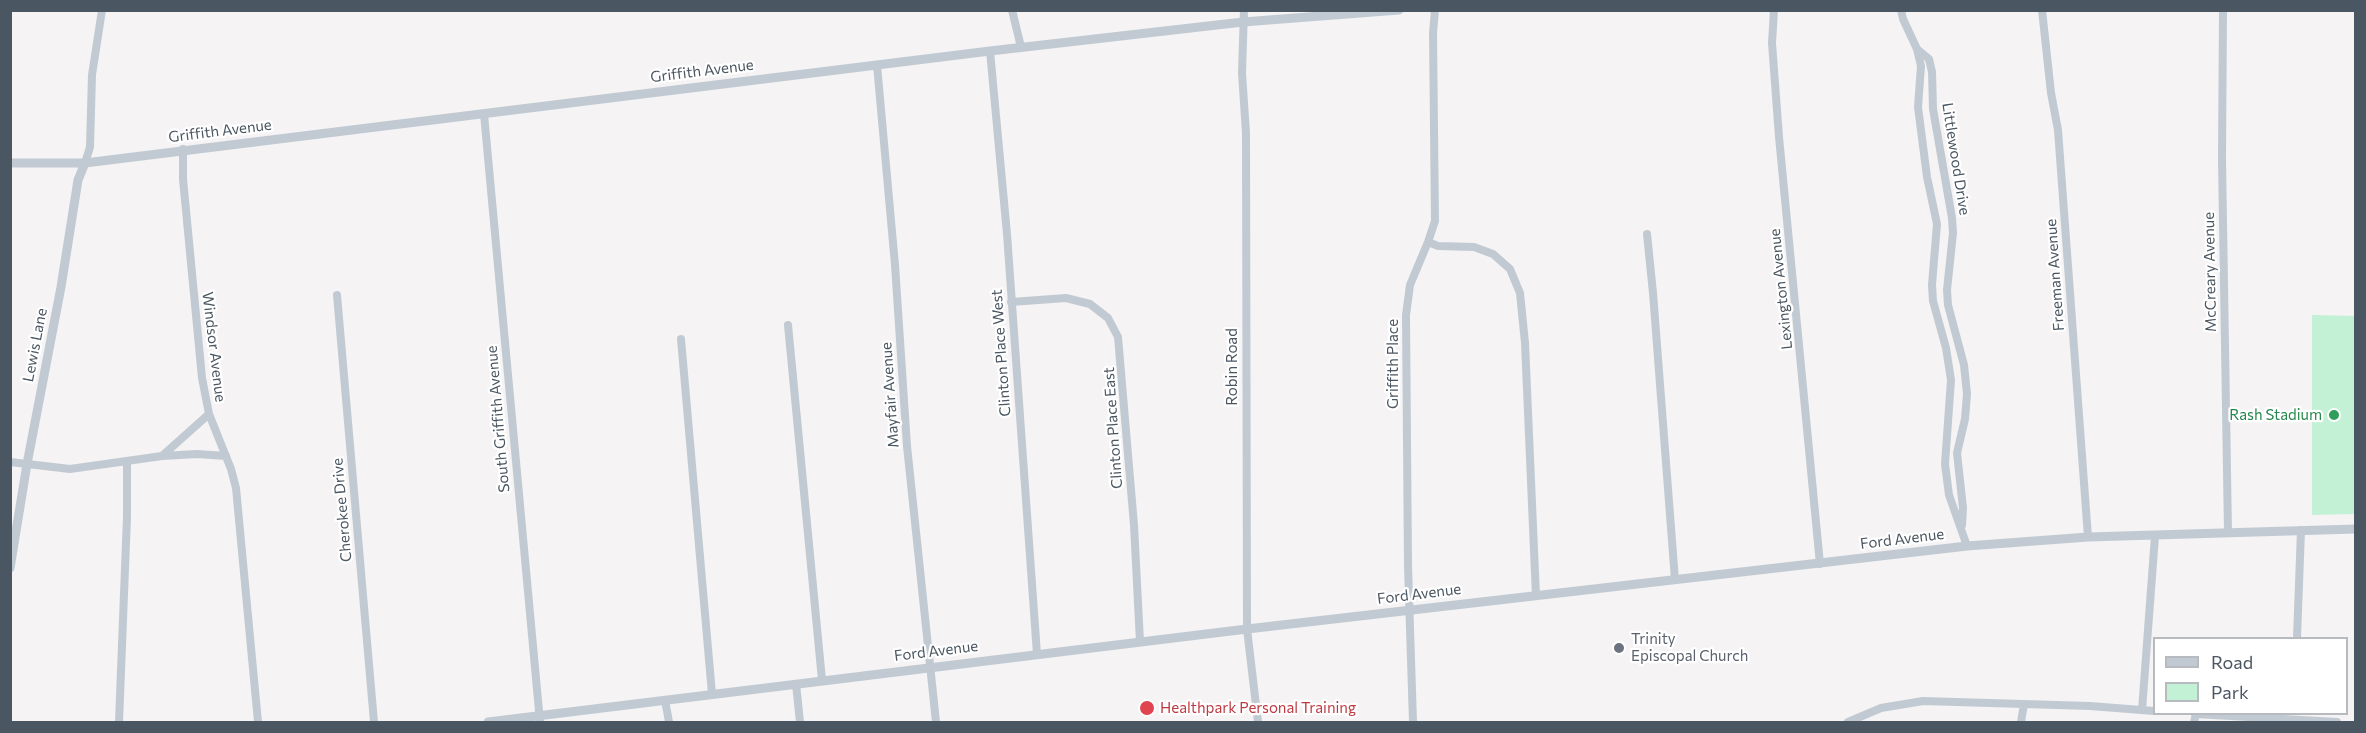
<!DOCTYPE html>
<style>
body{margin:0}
#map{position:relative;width:2366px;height:733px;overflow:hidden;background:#f5f3f3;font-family:Commissioner,sans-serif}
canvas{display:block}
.frame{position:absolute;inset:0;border:12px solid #4a5661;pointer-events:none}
.legend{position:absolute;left:2153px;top:637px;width:195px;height:78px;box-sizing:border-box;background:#fff;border:2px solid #b7bbc0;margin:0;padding:8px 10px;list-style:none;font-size:18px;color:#4a5661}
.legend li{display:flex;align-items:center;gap:12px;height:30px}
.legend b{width:30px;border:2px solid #b7bbc0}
</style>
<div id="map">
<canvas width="2366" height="733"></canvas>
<div class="frame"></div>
<ul class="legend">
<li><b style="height:8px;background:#c1cad2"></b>Road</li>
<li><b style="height:16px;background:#c3f1d5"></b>Park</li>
</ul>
</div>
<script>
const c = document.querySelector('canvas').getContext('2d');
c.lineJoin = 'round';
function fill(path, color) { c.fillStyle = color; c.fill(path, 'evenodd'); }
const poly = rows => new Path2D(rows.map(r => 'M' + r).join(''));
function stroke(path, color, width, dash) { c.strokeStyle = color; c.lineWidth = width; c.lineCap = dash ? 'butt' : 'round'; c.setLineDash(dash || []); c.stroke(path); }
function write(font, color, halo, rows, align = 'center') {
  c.font = font + ' Commissioner,sans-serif'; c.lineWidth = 4.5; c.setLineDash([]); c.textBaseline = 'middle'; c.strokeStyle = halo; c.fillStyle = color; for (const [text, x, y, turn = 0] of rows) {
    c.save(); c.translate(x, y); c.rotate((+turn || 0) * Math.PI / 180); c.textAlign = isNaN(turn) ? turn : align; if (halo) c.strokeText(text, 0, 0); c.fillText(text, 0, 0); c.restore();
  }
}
const green = poly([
 [2312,315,2355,316,2355,514,2312,515]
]);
const minor = poly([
 [1012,10,1021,47],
 [1244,10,1242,73,1246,133,1247,629,1258,722],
 [1774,10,1772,43,1779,137,1820,564],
 [1901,10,1903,19,1917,49,1921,66,1918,107,1927,177,1937,224,1932,285,1933,301,1946,348,1951,380,1945,464,1949,495,1967,546],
 [2042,10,2051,93,2058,130,2088,537],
 [2223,10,2222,159,2228,533],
 [1917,49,1929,59,1932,72,1933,109,1952,218,1953,233,1947,290,1948,305,1964,365,1967,394,1965,419,1957,453,1963,508,1962,525],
 [990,51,1007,234,1037,654],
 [877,65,895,265,907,446,936,722],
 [484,114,540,722],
 [183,149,183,179,202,378,209,414,231,469,236,488,258,722],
 [85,163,90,147,92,75,102,10],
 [1647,234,1653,293,1675,580],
 [1428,242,1438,246,1474,247,1493,254,1510,269,1520,293,1525,343,1536,596],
 [337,295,374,722],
 [1011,302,1066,298,1090,304,1108,318,1118,337,1134,525,1140,642],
 [788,325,822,680],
 [681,339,712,694],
 [162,456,197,454,226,456],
 [10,462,70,469,162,456,209,414],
 [2297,638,2301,530],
 [796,684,800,722],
 [665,700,669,722],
 [2142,710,2155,536],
 [2195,714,2337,722],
 [119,722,127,517,127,462],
 [1413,722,1408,566,1406,315,1410,285,1428,242,1435,221,1433,33,1435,10],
 [1848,722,1881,708,1923,701,2090,706,2154,711],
 [2021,722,2024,704],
 [2194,722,2196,714]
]);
const tertiary = poly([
 [10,163,85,163,990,51,1243,22,1399,10],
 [10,568,27,464,61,287,78,180,85,163],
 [488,722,1247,629,1967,546,2088,537,2356,529]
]);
const markers = [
 [2334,415,6,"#2e9e5b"],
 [1619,648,6,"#6b7280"],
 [1147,708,8,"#e0444e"]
];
const streetNames = [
 ["Griffith Avenue",702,71,-7],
 ["Griffith Avenue",220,131,-7],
 ["Littlewood Drive",1956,159,81],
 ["McCreary Avenue",2210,272,-91],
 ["Freeman Avenue",2055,275,-94],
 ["Lexington Avenue",1781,289,-96],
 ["Lewis Lane",35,345,-79],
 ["Windsor Avenue",214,347,83],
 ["Clinton Place West",1001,353,-94],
 ["Griffith Place",1393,364,-90],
 ["Robin Road",1232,367,-90],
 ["Mayfair Avenue",890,395,-94],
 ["South Griffith Avenue",498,419,-95],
 ["Clinton Place East",1113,428,-94],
 ["Cherokee Drive",342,510,-95],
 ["Ford Avenue",1902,539,-7],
 ["Ford Avenue",1419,594,-7],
 ["Ford Avenue",936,651,-7]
];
const leisureNames = [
 ["Rash Stadium",2322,415]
];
const worshipNames = [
 ["Trinity",1631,639],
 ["Episcopal Church",1631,656]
];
const healthNames = [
 ["Healthpark Personal Training",1160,708]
];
fill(green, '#c3f1d5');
stroke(minor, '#c1cad2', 8);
stroke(tertiary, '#c1cad2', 9);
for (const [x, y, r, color] of markers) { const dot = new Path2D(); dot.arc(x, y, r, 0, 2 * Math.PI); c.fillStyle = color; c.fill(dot); stroke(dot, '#fff', 2); }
write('15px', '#4a5661', '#fff', streetNames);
write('15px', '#27864d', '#fff', leisureNames, 'right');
write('15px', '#5b616d', '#fff', worshipNames, 'left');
write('15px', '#be3a42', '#fff', healthNames, 'left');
</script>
